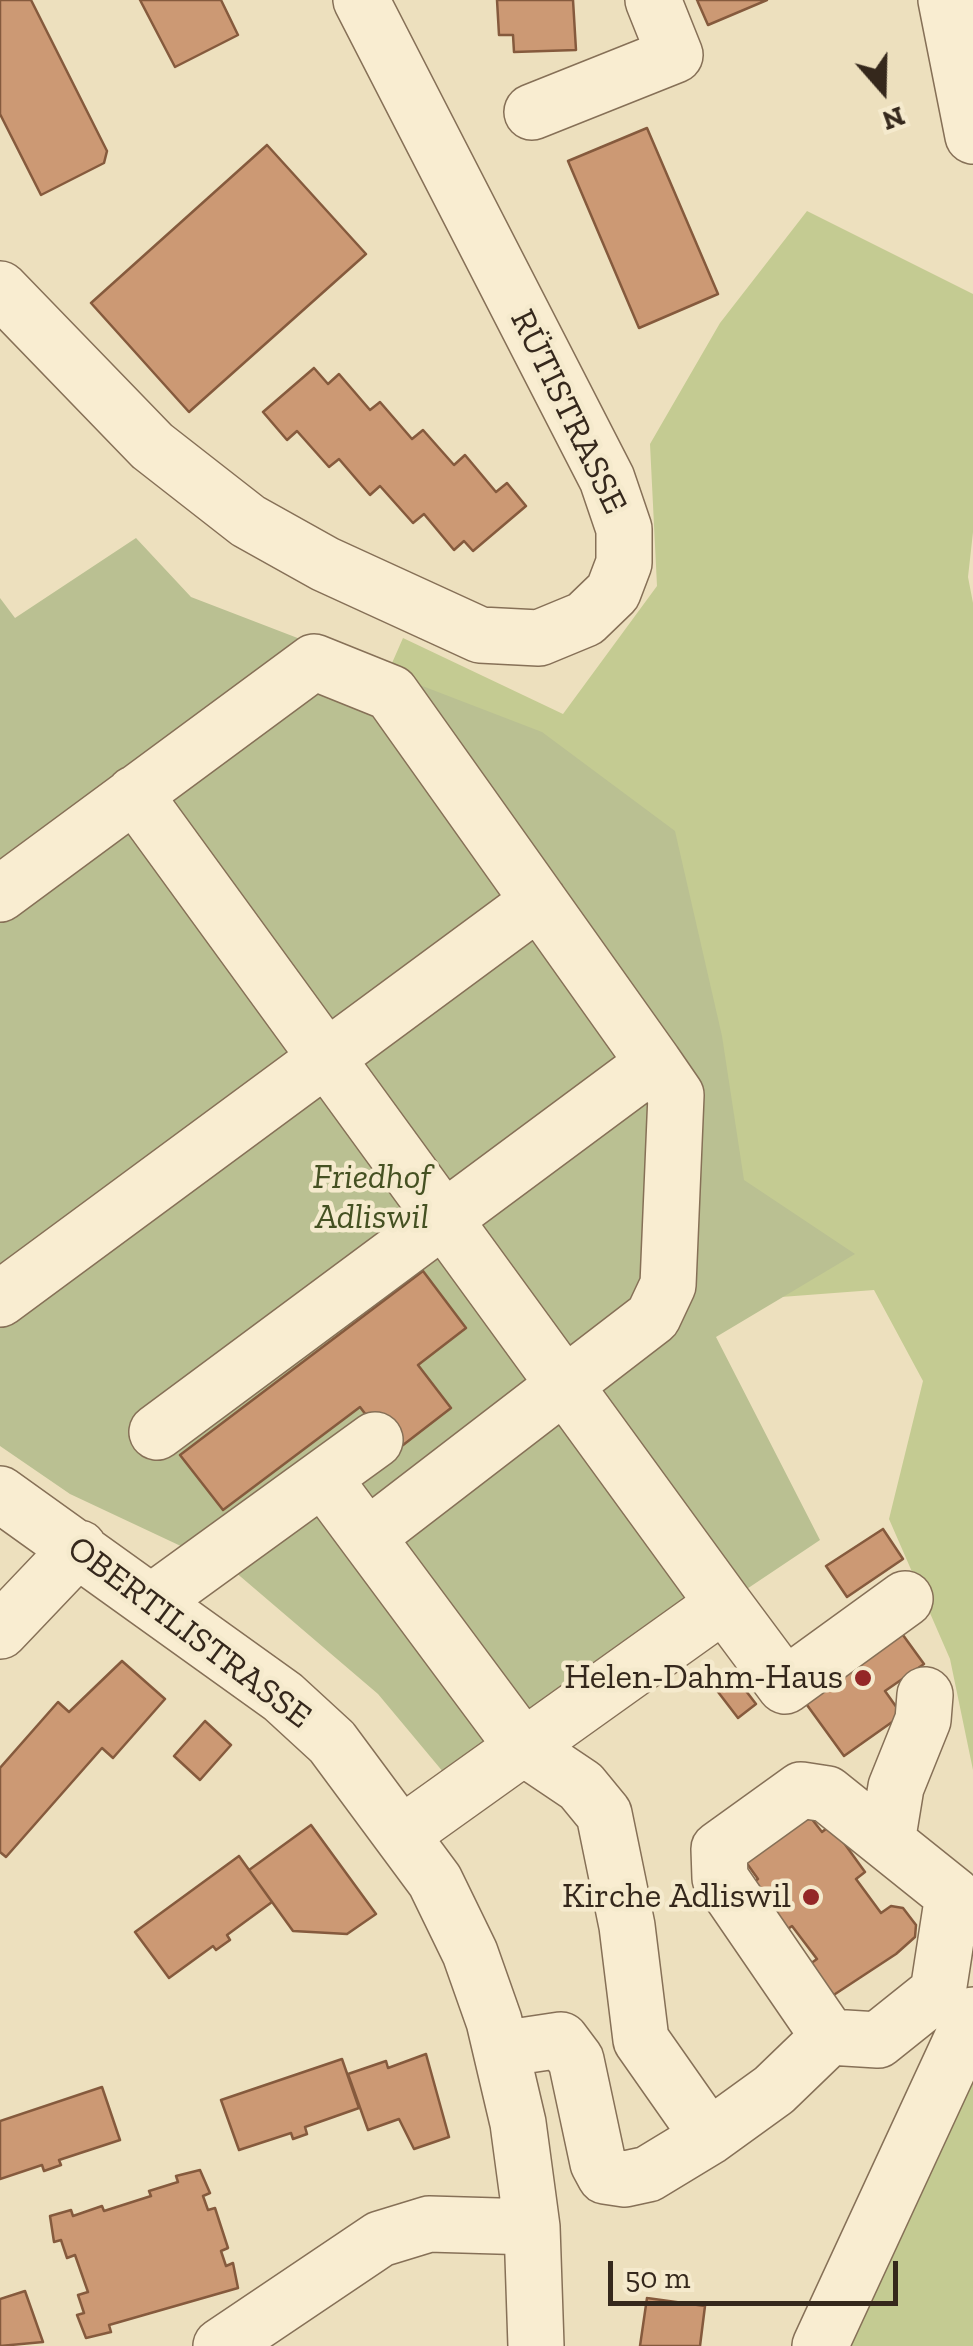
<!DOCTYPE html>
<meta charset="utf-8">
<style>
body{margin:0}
#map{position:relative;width:973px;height:2346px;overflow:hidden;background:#ede0be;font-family:"Zilla Slab",serif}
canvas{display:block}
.north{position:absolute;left:833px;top:40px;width:100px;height:100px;-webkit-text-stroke:8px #f5eacd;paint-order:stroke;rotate:160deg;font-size:28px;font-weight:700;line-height:40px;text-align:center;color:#35281c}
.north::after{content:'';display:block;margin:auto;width:35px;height:45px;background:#35281c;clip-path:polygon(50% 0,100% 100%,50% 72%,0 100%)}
.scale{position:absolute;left:608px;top:2261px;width:290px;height:45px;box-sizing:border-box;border:5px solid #35281c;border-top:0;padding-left:12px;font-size:30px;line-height:35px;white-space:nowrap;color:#35281c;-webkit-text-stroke:8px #f5eacd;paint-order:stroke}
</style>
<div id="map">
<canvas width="973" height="2346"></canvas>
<div class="north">N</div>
<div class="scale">50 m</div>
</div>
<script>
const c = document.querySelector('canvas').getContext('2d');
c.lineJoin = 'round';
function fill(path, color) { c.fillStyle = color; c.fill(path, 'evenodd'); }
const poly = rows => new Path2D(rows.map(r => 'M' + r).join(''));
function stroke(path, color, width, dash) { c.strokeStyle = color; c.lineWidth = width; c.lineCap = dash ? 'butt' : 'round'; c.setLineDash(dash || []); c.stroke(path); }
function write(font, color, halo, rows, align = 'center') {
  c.font = font + ' "Zilla Slab",serif'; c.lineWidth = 9; c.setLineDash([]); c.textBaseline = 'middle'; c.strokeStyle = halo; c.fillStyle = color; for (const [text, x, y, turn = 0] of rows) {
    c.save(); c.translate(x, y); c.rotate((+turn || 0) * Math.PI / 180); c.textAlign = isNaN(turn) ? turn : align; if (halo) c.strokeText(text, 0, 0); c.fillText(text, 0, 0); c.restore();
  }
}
const green = poly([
 [807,211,973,294,973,532,968,577,973,603,973,1770,950,1659,889,1519,923,1381,874,1290,781,1297,364,727,403,638,563,714,657,586,650,444,720,323],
 [973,2048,973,2346,833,2346]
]);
const cemetery = poly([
 [136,538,191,597,542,732,675,831,722,1036,744,1180,855,1254,716,1337,820,1540,454,1785,378,1694,234,1571,70,1494,0,1446,0,598,15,618]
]);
const building = poly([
 [0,0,31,0,107,151,104,163,41,195,0,114,0,0],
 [140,0,221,0,238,35,175,67,140,0],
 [497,0,573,0,576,50,514,52,513,35,499,35,497,0],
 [697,0,767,0,708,25,697,0],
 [647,128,718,294,639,328,568,161,647,128],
 [267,145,366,254,189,412,91,303,267,145],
 [314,368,328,384,339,374,370,410,380,402,412,439,423,430,454,465,465,455,496,492,507,483,526,506,473,551,464,541,454,550,424,514,413,523,380,486,370,495,339,459,329,467,297,431,287,440,263,412,314,368],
 [423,1271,466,1328,418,1365,451,1408,394,1452,360,1407,223,1510,180,1455,423,1271],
 [883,1529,903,1559,847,1597,826,1566,883,1529],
 [895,1624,924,1664,885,1691,902,1715,844,1756,799,1694,895,1624],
 [122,1661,165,1699,113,1758,102,1748,6,1857,0,1852,0,1768,58,1702,69,1712,122,1661],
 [733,1674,756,1704,738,1718,715,1688,733,1674],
 [205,1721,231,1745,200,1780,174,1756,205,1721],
 [812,1807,811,1818,822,1832,831,1825,865,1872,856,1879,881,1913,891,1906,903,1908,916,1925,915,1937,896,1954,823,2002,800,1971,817,1959,792,1926,781,1934,746,1888,758,1879,748,1865,736,1863,812,1807],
 [311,1825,376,1914,347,1934,293,1931,249,1870,311,1825],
 [239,1856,272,1902,227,1935,230,1940,216,1950,213,1946,169,1978,135,1932,239,1856],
 [426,2054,449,2137,414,2149,399,2119,368,2130,348,2074,386,2061,388,2068,426,2054],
 [342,2059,359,2108,305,2127,307,2134,293,2139,291,2133,239,2150,221,2100,342,2059],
 [102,2087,120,2140,59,2160,61,2165,44,2171,42,2165,0,2179,0,2121,102,2087],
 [200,2170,210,2193,203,2196,208,2210,215,2208,228,2248,221,2251,226,2266,233,2263,238,2288,109,2325,111,2332,86,2338,77,2315,84,2313,78,2295,88,2292,75,2255,67,2258,61,2240,54,2242,50,2216,71,2210,73,2216,102,2206,104,2211,151,2196,149,2191,178,2182,176,2176,200,2170],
 [25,2291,43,2342,0,2346,0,2299,25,2291],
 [647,2298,705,2306,700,2346,640,2346,647,2298]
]);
const minor = poly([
 [946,0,973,136],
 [532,112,675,55,653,0],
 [0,289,152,446,248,521,325,564,480,635,539,638,585,619,613,592,624,563,624,529,607,479,361,0],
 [134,794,724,1604,402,1834],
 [0,894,314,662,391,693,654,1063,157,1432],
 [0,1299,539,901],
 [323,1478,523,1747,581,1786,604,1814,627,1926,641,2040,709,2137],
 [0,1494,283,1697,332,1742,435,1881,470,1953,494,2021,518,2123,532,2227,536,2346],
 [367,1537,653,1317,668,1285,676,1095,654,1063],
 [153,1601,375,1440],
 [724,1604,785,1686,905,1599],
 [0,1631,79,1548],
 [887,1842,896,1787,923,1720,925,1695],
 [501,2049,561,2040,576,2060,598,2163,605,2176,625,2179,648,2174,709,2137,774,2090,829,2037,878,2040,938,1992,953,1895,827,1794,801,1790,719,1849,720,1878,829,2037],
 [221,2346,380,2239,429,2224,532,2227],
 [820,2346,973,2015]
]);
const markers = [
 [863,1678,10,"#942727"],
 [811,1897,10,"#942727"]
];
const streetNames = [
 ["RÜTISTRASSE",568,412,64],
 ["OBERTILISTRASSE",189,1633,37]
];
const parkNames = [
 ["Friedhof",372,1178],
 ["Adliswil",372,1218]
];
const poiNames = [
 ["Helen-Dahm-Haus",843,1678],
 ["Kirche Adliswil",791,1897]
];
fill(green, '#c4cb92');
fill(cemetery, '#bac092');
fill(building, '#cc9974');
stroke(building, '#855a3d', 2.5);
stroke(minor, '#867057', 58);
stroke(minor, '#f9edd1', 55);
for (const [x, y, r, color] of markers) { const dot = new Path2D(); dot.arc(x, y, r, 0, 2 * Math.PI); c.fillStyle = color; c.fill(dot); stroke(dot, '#f5eacd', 4); }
write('35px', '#35281c', '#f5eacd', streetNames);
write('italic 35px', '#455122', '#f5eacd', parkNames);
write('35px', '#35281c', '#f5eacd', poiNames, 'right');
</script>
